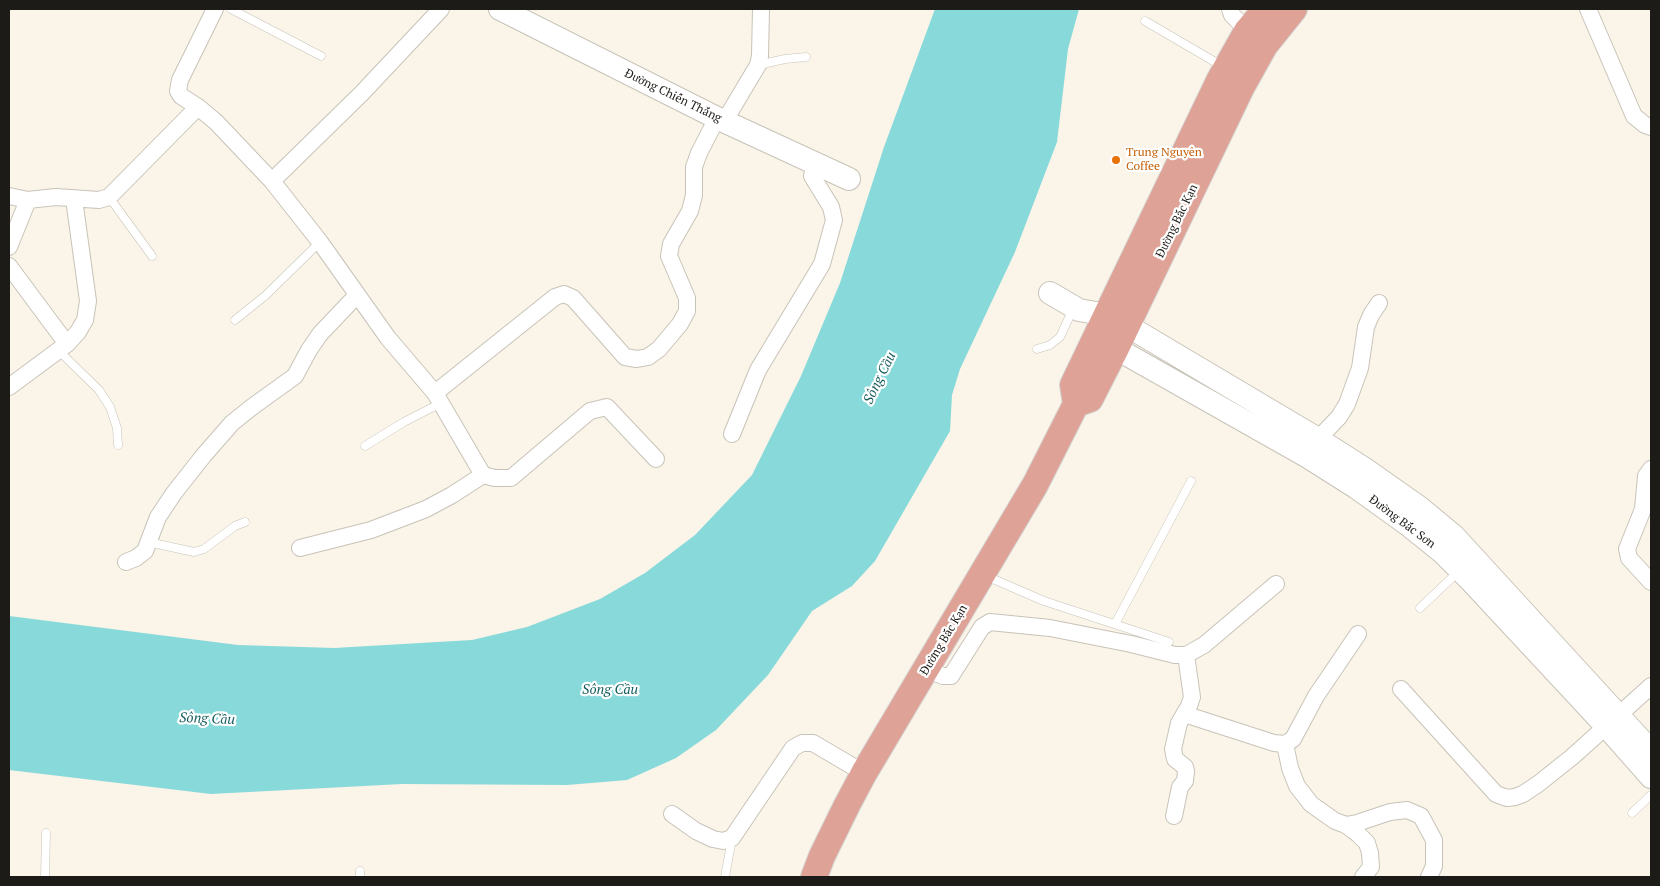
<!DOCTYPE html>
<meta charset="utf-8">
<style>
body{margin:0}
#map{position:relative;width:1660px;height:886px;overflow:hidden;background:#faf4e9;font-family:"PT Serif",serif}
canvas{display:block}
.frame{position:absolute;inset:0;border:10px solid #1d1b17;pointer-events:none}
</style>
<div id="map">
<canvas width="1660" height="886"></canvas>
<div class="frame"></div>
</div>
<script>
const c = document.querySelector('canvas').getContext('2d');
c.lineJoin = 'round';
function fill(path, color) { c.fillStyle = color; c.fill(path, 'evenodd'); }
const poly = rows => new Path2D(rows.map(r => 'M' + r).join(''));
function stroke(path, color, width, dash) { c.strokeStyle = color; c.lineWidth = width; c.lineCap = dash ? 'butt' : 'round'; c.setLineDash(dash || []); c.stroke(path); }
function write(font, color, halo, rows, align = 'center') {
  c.font = font + ' "PT Serif",serif'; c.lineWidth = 4.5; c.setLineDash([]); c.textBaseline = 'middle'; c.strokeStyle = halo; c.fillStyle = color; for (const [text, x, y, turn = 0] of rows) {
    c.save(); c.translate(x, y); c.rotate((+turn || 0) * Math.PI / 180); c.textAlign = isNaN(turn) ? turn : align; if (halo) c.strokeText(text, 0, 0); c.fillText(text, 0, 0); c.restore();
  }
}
const water = poly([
 [935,9,1079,9,1068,49,1057,142,1015,252,960,369,952,395,950,431,875,561,852,586,812,611,768,675,716,730,676,758,627,780,567,785,402,784,211,794,9,770,9,616,238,645,334,648,472,640,527,627,600,599,645,573,695,535,752,475,801,376,840,283,884,147]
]);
const service = poly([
 [231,9,321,56],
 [1145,21,1222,66],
 [758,65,785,59,806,57],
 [109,197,152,256],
 [235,320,266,295,320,242],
 [1037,349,1050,345,1060,337,1073,309],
 [58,350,99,390,110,407,117,428,118,445],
 [365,446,404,422,441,403],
 [148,542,194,552,204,549,235,526,245,522],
 [986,576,1044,601,1169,642],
 [1420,608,1458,572],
 [1115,624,1191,481],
 [1632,813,1651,795],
 [45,877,46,833],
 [360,877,360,871],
 [725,877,732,838]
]);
const minor = poly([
 [1230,9,1232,15,1254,37],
 [1588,9,1634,116,1645,125,1651,127],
 [198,107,216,122,272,181,320,242,388,338,435,393,483,475,495,478,511,478,590,411,607,407,656,459],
 [724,122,758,65,760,56,761,9],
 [272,181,362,93,441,9],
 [9,196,28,200,56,197,99,200,109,197,198,107,181,96,178,91,180,80,215,9],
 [9,247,28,200],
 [9,266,67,344],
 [9,387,67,344,78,332,85,320,88,301,74,199],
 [435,393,555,297,564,294,573,298,625,357,637,359,648,357,659,349,680,324,687,311,687,298,669,256,671,244,690,211,694,195,694,167,699,153,717,118],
 [732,434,758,370,822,264,834,220,831,207,812,176,815,163],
 [1318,439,1339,417,1347,404,1360,368,1366,327,1371,315,1379,303],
 [1651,469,1646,476,1643,509,1627,549,1629,558,1651,582],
 [300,548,371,530,426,509,452,495,483,475],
 [126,562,136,558,145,551,158,517,174,493,204,455,232,423,252,407,295,376,309,350,320,334,357,295],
 [926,669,943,676,951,676,982,627,990,622,1050,628,1131,644,1175,655,1186,655,1204,645,1276,584],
 [1401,689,1496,794,1507,798,1515,797,1523,794,1538,784,1572,757,1651,686],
 [1184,714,1274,743,1285,744,1293,739,1316,696,1358,634],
 [1285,744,1290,768,1297,786,1311,804,1335,821,1346,825,1357,823,1390,812,1407,810,1421,816,1434,840,1434,866,1429,877],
 [672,814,696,831,713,839,723,841,732,838,793,748,802,743,813,743,864,773],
 [1174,816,1180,787,1185,781,1186,771,1185,767,1175,759,1173,749,1179,723,1189,706,1192,697,1186,655],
 [1346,825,1358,834,1367,843,1370,853,1371,867,1363,877]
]);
const secondary = poly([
 [500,9,717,118,849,179],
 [1050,293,1079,310,1107,315,1126,325,1318,439,1365,469,1419,507,1454,536,1651,751],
 [1101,340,1308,457,1357,488,1407,524,1443,553,1471,581,1606,726,1651,777]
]);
const trunk = poly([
 [1076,404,1090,399,1116,348,1241,88,1265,45,1294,9],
 [814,877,822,856,847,805,864,773,1035,485,1076,404,1073,385,1220,79,1247,31,1266,9]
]);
const markers = [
 [1116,160,5,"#e8710a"]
];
const streetNames = [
 ["Đường Chiến Thắng",673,96,26],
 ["Đường Bắc Kạn",1177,221,-64],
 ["Đường Bắc Sơn",1402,522,37],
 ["Đường Bắc Kạn",944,640,-59]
];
const foodNames = [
 ["Trung Nguyên",1126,153],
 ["Coffee",1126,167]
];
const waterNames = [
 ["Sông Cầu",880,378,-64],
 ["Sông Cầu",610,690],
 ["Sông Cầu",207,719,2]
];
fill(water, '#87d9da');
stroke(service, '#c8c3b8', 9);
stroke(minor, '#c8c3b8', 18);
stroke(secondary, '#c8c3b8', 24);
stroke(trunk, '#d6d6d5', 28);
stroke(service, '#fff', 8);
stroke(minor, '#fff', 16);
stroke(secondary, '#fff', 22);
stroke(trunk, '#dfa296', 26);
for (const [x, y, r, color] of markers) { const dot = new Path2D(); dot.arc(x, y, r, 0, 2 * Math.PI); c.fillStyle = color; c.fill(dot); stroke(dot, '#fff', 2); }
write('12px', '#1d1b17', '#fff', streetNames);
write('12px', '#c56008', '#fff', foodNames, 'left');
write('italic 14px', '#175d5e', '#fff', waterNames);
</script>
